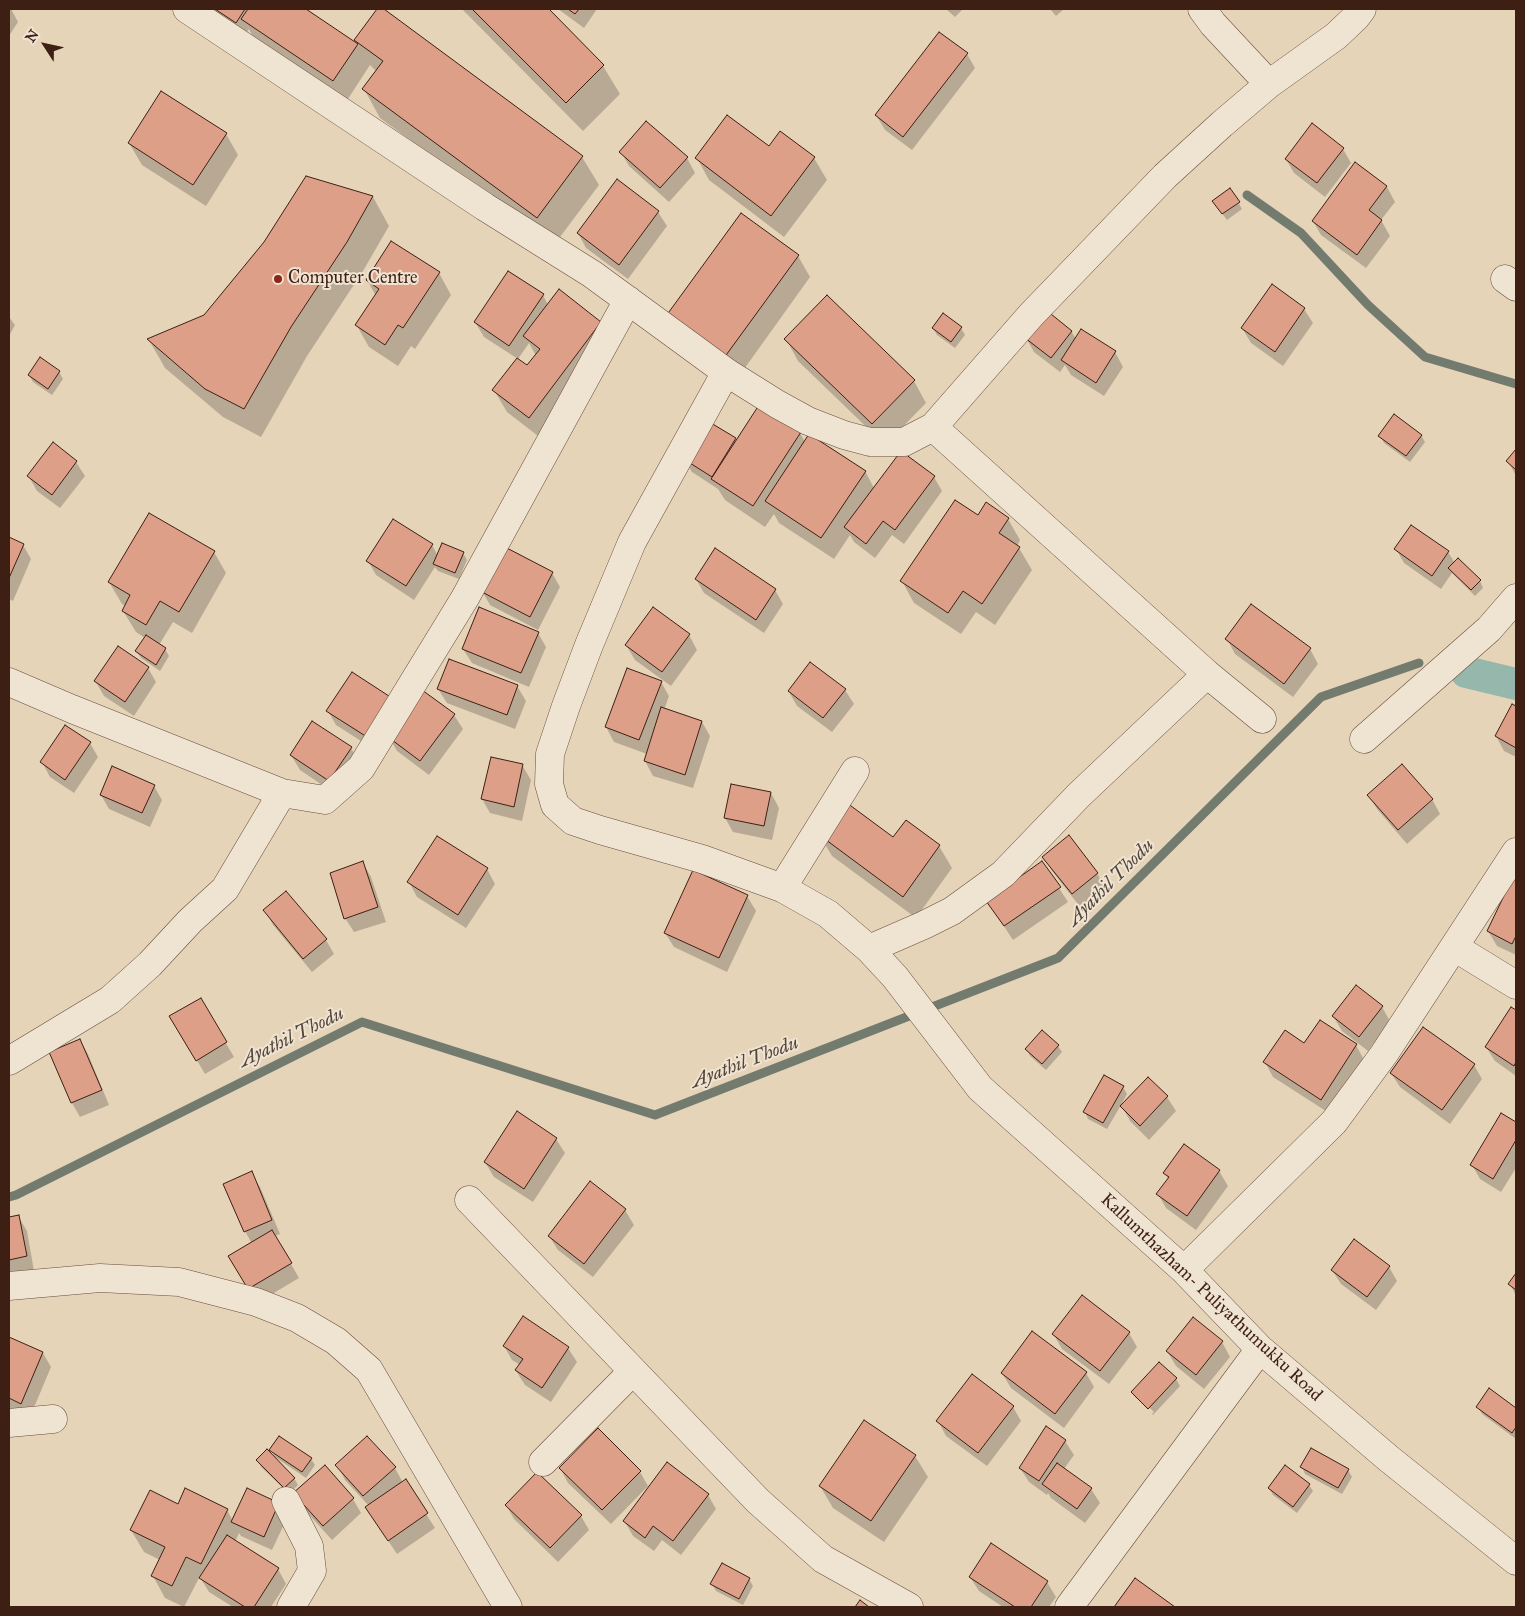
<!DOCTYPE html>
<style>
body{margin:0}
#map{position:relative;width:1525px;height:1616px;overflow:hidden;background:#e6d4b9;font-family:"IM FELL Great Primer",serif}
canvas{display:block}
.frame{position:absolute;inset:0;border:10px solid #3e1f14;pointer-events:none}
.north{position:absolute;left:20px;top:20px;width:50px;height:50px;-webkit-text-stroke:4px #efe3d2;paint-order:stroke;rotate:305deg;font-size:14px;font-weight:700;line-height:20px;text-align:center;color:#3e1f14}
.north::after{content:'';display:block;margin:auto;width:18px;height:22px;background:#3e1f14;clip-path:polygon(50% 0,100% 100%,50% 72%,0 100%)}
</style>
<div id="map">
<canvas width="1525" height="1616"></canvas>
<div class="frame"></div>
<div class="north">N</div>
</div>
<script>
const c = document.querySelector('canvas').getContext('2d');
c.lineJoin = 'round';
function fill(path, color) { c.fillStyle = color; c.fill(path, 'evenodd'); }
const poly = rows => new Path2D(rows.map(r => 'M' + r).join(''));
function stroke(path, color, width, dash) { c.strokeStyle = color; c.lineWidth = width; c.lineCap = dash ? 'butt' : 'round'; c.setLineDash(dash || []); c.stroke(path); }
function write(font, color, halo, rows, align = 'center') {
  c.font = font + ' "IM FELL Great Primer",serif'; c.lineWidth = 4; c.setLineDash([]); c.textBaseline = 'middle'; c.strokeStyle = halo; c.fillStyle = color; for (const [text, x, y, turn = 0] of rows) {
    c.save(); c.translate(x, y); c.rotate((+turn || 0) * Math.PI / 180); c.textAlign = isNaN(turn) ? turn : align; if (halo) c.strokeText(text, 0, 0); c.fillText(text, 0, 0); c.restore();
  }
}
const shadow = poly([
 [9,9,11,9,18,22,9,36],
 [203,9,304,9,359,46,356,40,379,9,382,9,582,157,599,185,554,245,380,118,364,89,377,72,370,65,346,102,255,41,249,29,244,36],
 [462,9,547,9,603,66,620,94,583,131],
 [558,9,597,9,584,28],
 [946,9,963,9,955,17],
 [1050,9,1064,9,1056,16],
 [967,54,975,68,912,150,885,130,876,115],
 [781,133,814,158,827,180,784,237,709,180,697,158,769,148],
 [226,134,238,155,206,206,142,165,129,143],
 [1343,149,1351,163,1325,197,1294,173,1286,159],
 [621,152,687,158,695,173,669,202,629,166],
 [1355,164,1387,187,1395,202,1381,220,1390,236,1366,268,1321,235,1313,221],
 [306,177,373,197,389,226,363,271,307,356,261,437,223,417,165,368,149,340,205,316,265,242],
 [617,181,658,212,667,226,628,279,586,248,578,233],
 [1213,201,1238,202,1242,209,1227,220],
 [798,256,810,277,737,379,680,338],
 [439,273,451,295,415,349,411,346,398,366,369,347,357,326,376,296,367,280],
 [1272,286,1304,309,1313,323,1283,366,1251,343,1242,328],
 [543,295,548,305,600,323,542,439,507,412,494,390,518,359,484,337,475,322],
 [529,343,536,356,527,367,518,359],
 [9,317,15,325,9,336],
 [933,328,961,328,965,335,955,348,937,335],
 [1071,331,1076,339,1115,352,1123,367,1104,396,1071,375,1065,365,1060,372,1034,352,1026,338],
 [786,339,914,381,926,403,885,445,798,361],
 [59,372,63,379,52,395,33,382,29,375],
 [800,433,805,442,865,471,874,488,934,477,942,491,904,544,892,535,875,558,854,542,850,535,834,559,779,523,774,514,765,527,725,500,718,489,692,472,683,458,735,439,736,442],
 [1421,435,1425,442,1410,462,1384,443,1380,436],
 [1516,451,1516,476,1508,461],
 [76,462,85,476,60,508,37,491,29,477],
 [978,517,1008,519,1020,540,1017,546,1019,548,1032,570,995,625,976,612,961,634,914,603,902,581],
 [9,539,23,545,31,559,13,601,9,599],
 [432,545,438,556,463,553,467,560,459,579,438,571,435,567,414,600,376,575,368,561],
 [1396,549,1448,552,1455,563,1480,581,1483,588,1475,596,1452,573,1441,589,1404,563],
 [214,552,226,573,192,633,173,622,159,645,165,649,169,656,160,671,141,658,137,652,145,638,136,632,123,611,126,606,122,604,109,582],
 [552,573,560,587,538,630,490,605,482,591],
 [696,579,775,590,783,604,764,633,704,593],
 [538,633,546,647,529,687,472,663,463,649],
 [689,635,697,650,671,686,635,660,626,645],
 [1227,639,1310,649,1318,664,1293,697,1235,654],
 [148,668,156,682,134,716,104,696,96,682],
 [352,674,375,750,336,725,328,711],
 [661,682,669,696,664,710,702,722,710,736,693,788,653,776,645,761,647,754,614,742,606,727],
 [517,686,526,701,515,729,447,703,438,689],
 [845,690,854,704,832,732,797,706,789,692],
 [1512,706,1516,708,1516,757,1504,751,1496,736],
 [454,715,463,729,429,775,397,751,389,737],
 [90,743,98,757,74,793,50,777,42,762],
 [351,748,359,762,337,795,300,770,291,755],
 [522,765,531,780,522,821,490,813,482,799],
 [154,786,162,800,150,827,109,809,101,795],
 [771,793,779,808,772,840,733,832,725,818],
 [1368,795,1432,799,1440,814,1407,844,1377,809],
 [906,822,939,846,952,868,916,918,832,856,819,834,894,839],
 [1044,857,1097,873,1105,888,1081,908,1052,871],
 [363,863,371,877,386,922,354,932,345,918],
 [487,869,495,884,466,928,417,897,409,882],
 [1516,874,1516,955,1497,946,1488,931],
 [1059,888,1068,902,1013,940,988,902],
 [286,892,326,940,334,954,312,972,273,925,265,910],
 [747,896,756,911,727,972,674,947,665,933],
 [200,999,234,1057,205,1074,171,1016],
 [1382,1007,1390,1021,1368,1051,1342,1031,1333,1016],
 [1512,1009,1516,1012,1516,1076,1495,1061,1486,1047],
 [80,1040,88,1054,109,1105,80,1117,72,1103,51,1053],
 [1305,1045,1356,1045,1364,1060,1329,1113,1273,1077,1265,1062],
 [1058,1046,1062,1052,1046,1070,1030,1056,1027,1049],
 [1474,1065,1482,1079,1450,1124,1400,1087,1391,1073],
 [1105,1077,1123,1087,1127,1094,1121,1105,1148,1078,1167,1097,1176,1111,1149,1140,1130,1121,1121,1105,1107,1129,1088,1119,1085,1112],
 [517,1113,556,1139,565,1153,533,1202,494,1177,485,1162],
 [1502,1115,1516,1124,1516,1168,1501,1192,1480,1179,1472,1165],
 [1184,1145,1219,1171,1228,1186,1196,1230,1166,1208,1158,1194,1168,1179,1165,1173],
 [251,1173,260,1187,280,1234,275,1236,299,1278,257,1303,230,1256,251,1242,245,1231],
 [590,1183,625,1210,634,1225,593,1277,558,1250,549,1236],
 [18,1216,27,1231,34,1271,9,1276,9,1218],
 [1389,1267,1397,1281,1376,1310,1341,1284,1332,1270],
 [1516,1275,1516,1296,1510,1284],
 [1129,1333,1137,1347,1109,1384,1062,1349,1054,1335],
 [9,1339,43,1353,51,1367,30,1417,9,1409],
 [1222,1342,1230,1357,1204,1389,1176,1366,1167,1351],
 [504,1346,568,1348,577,1362,551,1402,525,1385,516,1371,520,1365,512,1360],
 [1159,1363,1176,1379,1180,1386,1153,1415,1136,1399,1152,1414,1154,1412,1136,1395,1136,1398,1132,1392],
 [1002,1373,1086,1373,1094,1387,1064,1428,1011,1388],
 [1490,1390,1516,1409,1516,1439,1482,1414,1478,1407],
 [1013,1407,1021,1421,987,1466,946,1436,938,1421],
 [1065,1441,1074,1455,1064,1469,1091,1489,1100,1503,1085,1523,1051,1498,1048,1493,1047,1495,1029,1482,1020,1468],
 [271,1450,311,1459,315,1465,306,1478,275,1457],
 [915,1456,928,1477,884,1542,833,1508,820,1486],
 [258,1460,294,1478,298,1485,289,1494,261,1467],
 [337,1465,395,1468,403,1483,405,1481,435,1528,397,1554,375,1521,369,1506,345,1480],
 [325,1467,353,1499,361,1513,332,1540,303,1508,295,1494],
 [1302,1467,1348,1470,1352,1477,1342,1494,1305,1474],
 [560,1468,640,1472,648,1486,611,1524,568,1483],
 [1309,1485,1313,1491,1297,1513,1273,1495,1269,1488],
 [248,1489,287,1518,272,1550,241,1536,239,1533,235,1542,278,1569,286,1584,271,1607,233,1607,209,1592,201,1579,199,1578,184,1607,165,1598,153,1576,160,1560,144,1552,131,1530,178,1506,227,1510,233,1521],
 [708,1495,716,1509,681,1555,662,1540,654,1551,633,1536,625,1522],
 [506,1505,581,1516,589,1530,558,1562,514,1519],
 [991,1545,1047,1582,1056,1597,1049,1607,1003,1607,979,1591,970,1577],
 [749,1579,753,1586,743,1605,716,1591,712,1584],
 [1136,1580,1173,1607,1115,1607]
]);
const stream = poly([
 [1247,195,1301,233,1368,305,1425,357,1516,384],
 [9,1197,16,1195,362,1022,655,1115,1058,958,1321,697,1419,663]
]);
const canal = poly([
 [1466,672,1516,684]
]);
const building = poly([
 [215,9,245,9,236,23,215,9],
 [248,9,306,9,358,44,333,81,241,19,248,9],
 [377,9,384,9,583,156,537,218,362,89,383,61,354,40,377,9],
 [472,9,549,9,604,65,566,103,472,9],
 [568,9,579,9,575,14,568,9],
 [939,32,968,53,903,137,875,115,939,32],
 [161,91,227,133,193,185,128,143,161,91],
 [727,115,769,146,780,131,815,157,771,216,695,158,727,115],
 [646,121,688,157,660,188,619,152,646,121],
 [1312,123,1344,148,1317,183,1285,159,1312,123],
 [1355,162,1387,186,1369,210,1382,220,1357,255,1312,221,1355,162],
 [306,176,373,196,347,242,291,327,244,409,205,389,147,339,204,315,264,242,306,176],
 [617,179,659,211,619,265,577,233,617,179],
 [1230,188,1240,202,1222,214,1212,201,1230,188],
 [741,213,799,255,724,358,666,316,741,213],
 [391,241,440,272,403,328,398,325,385,345,355,325,379,289,366,280,391,241],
 [508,271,544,294,509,346,474,322,508,271],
 [1272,284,1305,308,1275,352,1241,328,1272,284],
 [559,289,601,322,529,418,492,390,517,358,527,365,540,349,523,336,559,289],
 [827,295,915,380,872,424,784,339,827,295],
 [1046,310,1072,331,1051,358,1025,338,1046,310],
 [943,313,962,327,951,342,932,328,943,313],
 [1081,329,1116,351,1096,383,1061,360,1081,329],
 [40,357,60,371,48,389,28,375,40,357],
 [759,405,801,432,753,506,711,479,759,405],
 [1394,414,1422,435,1406,456,1378,436,1394,414],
 [706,420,736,438,712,477,682,458,706,420],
 [809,434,866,471,821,538,765,501,809,434],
 [53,442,77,461,52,495,27,476,53,442],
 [1516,449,1516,470,1506,461,1516,449],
 [901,451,935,476,895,530,883,521,866,544,844,527,901,451],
 [955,500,978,515,986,502,1009,518,999,533,1020,547,982,604,963,591,948,613,900,581,955,500],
 [149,513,215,551,179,612,160,601,146,625,122,611,130,595,108,582,149,513],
 [393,519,433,544,406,586,366,561,393,519],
 [1411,525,1449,551,1432,576,1394,549,1411,525],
 [9,537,24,544,9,578,9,537],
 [442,543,464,552,455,573,433,564,442,543],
 [503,546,553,572,530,617,480,591,503,546],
 [715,548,776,589,756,620,695,579,715,548],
 [1458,558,1481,580,1471,590,1448,568,1458,558],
 [1251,604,1311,648,1284,684,1225,639,1251,604],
 [479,607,539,632,521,673,462,649,479,607],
 [653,607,690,634,662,672,625,645,653,607],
 [146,635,166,648,156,665,135,651,146,635],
 [118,646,149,667,125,702,94,681,118,646],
 [449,659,518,685,507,715,437,689,449,659],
 [810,662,846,689,823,718,788,691,810,662],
 [627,668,662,681,639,740,605,727,627,668],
 [352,672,392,698,367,737,326,711,352,672],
 [422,690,455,714,420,761,388,737,422,690],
 [1512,704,1516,706,1516,748,1495,736,1512,704],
 [661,707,702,721,685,775,644,761,661,707],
 [312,721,352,747,329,781,290,755,312,721],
 [65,725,91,742,65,780,40,762,65,725],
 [491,757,523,764,514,807,481,799,491,757],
 [1402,764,1433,799,1398,830,1367,795,1402,764],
 [112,766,155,785,142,813,100,795,112,766],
 [731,784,771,792,764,826,724,818,731,784],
 [843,800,893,837,906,820,940,845,903,897,818,834,843,800],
 [1069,835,1098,873,1072,894,1042,857,1069,835],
 [437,836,488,868,458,915,407,882,437,836],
 [363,861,378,907,344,919,330,873,363,861],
 [1042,861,1061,887,1004,926,986,901,1042,861],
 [693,870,748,895,719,958,664,933,693,870],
 [1516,871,1516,936,1512,944,1487,931,1516,871],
 [286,891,327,939,303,959,263,910,286,891],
 [1356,985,1383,1006,1359,1037,1332,1016,1356,985],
 [201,998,227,1042,196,1061,169,1016,201,998],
 [1511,1007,1516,1010,1516,1062,1514,1066,1485,1047,1511,1007],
 [1320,1020,1357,1044,1321,1100,1263,1062,1285,1030,1304,1043,1320,1020],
 [1423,1027,1475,1064,1442,1110,1390,1073,1423,1027],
 [1042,1030,1059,1045,1042,1064,1025,1049,1042,1030],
 [80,1039,102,1090,71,1103,49,1052,80,1039],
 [1104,1075,1124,1086,1103,1123,1083,1112,1104,1075],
 [1148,1077,1168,1096,1140,1126,1120,1106,1148,1077],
 [517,1111,557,1138,524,1189,484,1162,517,1111],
 [1501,1113,1516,1122,1516,1140,1493,1179,1470,1165,1501,1113],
 [1184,1144,1220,1170,1187,1216,1156,1194,1169,1177,1163,1173,1184,1144],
 [252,1171,272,1220,244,1232,223,1184,252,1171],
 [590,1181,626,1209,584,1264,548,1236,590,1181],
 [19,1215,27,1256,9,1260,9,1217,19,1215],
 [272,1230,292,1263,248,1289,228,1256,272,1230],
 [1354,1239,1390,1266,1367,1297,1331,1270,1354,1239],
 [1516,1273,1516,1290,1508,1284,1516,1273],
 [1082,1295,1130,1332,1100,1371,1052,1334,1082,1295],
 [523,1316,569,1347,542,1388,515,1370,523,1359,503,1346,523,1316],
 [1193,1317,1223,1341,1196,1375,1166,1351,1193,1317],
 [1032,1331,1087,1372,1055,1414,1001,1373,1032,1331],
 [9,1337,43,1352,21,1404,9,1398,9,1337],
 [1159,1362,1177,1378,1148,1409,1131,1392,1159,1362],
 [972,1374,1014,1406,978,1453,936,1421,972,1374],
 [1489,1388,1516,1408,1516,1427,1512,1433,1476,1407,1489,1388],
 [864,1420,916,1455,871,1521,819,1486,864,1420],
 [1046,1426,1066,1440,1039,1481,1019,1468,1046,1426],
 [598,1428,641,1471,602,1510,559,1468,598,1428],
 [279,1436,312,1458,302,1472,269,1450,279,1436],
 [367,1436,396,1467,363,1496,335,1465,367,1436],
 [1311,1448,1349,1469,1338,1488,1300,1467,1311,1448],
 [267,1449,295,1478,284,1488,256,1460,267,1449],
 [667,1462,709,1494,673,1541,653,1526,645,1538,623,1521,667,1462],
 [1057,1463,1092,1488,1077,1509,1042,1484,1057,1463],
 [325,1465,354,1498,323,1526,293,1493,325,1465],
 [1285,1465,1310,1484,1293,1507,1268,1488,1285,1465],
 [537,1472,582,1515,550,1548,505,1505,537,1472],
 [406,1479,428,1513,388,1541,365,1507,406,1479],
 [185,1488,228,1509,201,1564,186,1557,172,1586,151,1576,165,1547,130,1530,150,1490,178,1504,185,1488],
 [247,1488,279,1503,264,1537,231,1522,247,1488],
 [227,1535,279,1568,254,1607,245,1607,199,1578,227,1535],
 [991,1543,1048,1581,1031,1607,1015,1607,969,1577,991,1543],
 [722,1563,750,1578,739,1599,710,1584,722,1563],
 [1135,1578,1175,1607,1114,1607,1135,1578],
 [860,1600,869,1607,855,1607,860,1600]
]);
const minor = poly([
 [187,9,485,207,592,274,726,372,777,404,808,421,844,435,870,442,904,442,933,427,1031,315,1165,176,1222,124,1269,84,1336,36,1356,17,1362,9],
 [1202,9,1213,24,1269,84],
 [1505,279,1516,287],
 [726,372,632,542,589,645,566,706,550,754,549,784,555,805,573,821,600,830,702,859,782,888,828,914,869,949,895,977,980,1088,1184,1270,1260,1349,1388,1458,1516,1561],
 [933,427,1207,674,1262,719],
 [9,682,72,709,282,793,325,800,361,768,465,598,628,300],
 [1364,739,1489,629,1516,598],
 [782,888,855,771],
 [1454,947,1516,985],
 [869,949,924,925,952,911,1003,874,1079,795,1207,674],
 [9,1061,110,1000,150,964,190,921,225,889,282,793],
 [469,1200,758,1501,823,1559,909,1607],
 [1184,1270,1334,1122,1384,1054,1516,852],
 [9,1286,100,1278,179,1282,256,1302,297,1318,336,1341,369,1370,508,1607],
 [9,1423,53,1419],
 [543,1462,633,1371],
 [286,1501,309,1546,312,1571,291,1607],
 [1069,1607,1260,1349]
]);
const markers = [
 [278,279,5,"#8f2418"]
];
const poiNames = [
 ["Computer Centre",288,279]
];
const streetNames = [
 ["Kallumthazham- Puliyathumukku Road",1211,1298,43]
];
const waterNames = [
 ["Ayathil Thodu",1111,883,-45],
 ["Ayathil Thodu",292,1038,-26],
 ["Ayathil Thodu",745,1063,-21]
];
fill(shadow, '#0003');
stroke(stream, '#737b6f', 9);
stroke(canal, '#96b8ac', 32);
fill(building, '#dd9f88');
stroke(building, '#3e1f14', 1);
stroke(minor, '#684c3d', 29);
stroke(minor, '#efe3d2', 28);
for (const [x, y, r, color] of markers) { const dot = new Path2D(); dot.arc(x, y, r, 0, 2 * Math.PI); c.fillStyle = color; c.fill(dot); stroke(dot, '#efe3d2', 2); }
write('18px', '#3e1f14', '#efe3d2', poiNames, 'left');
write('18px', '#3e1f14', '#efe3d2', streetNames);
write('italic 19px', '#54453a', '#efe3d2', waterNames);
</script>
